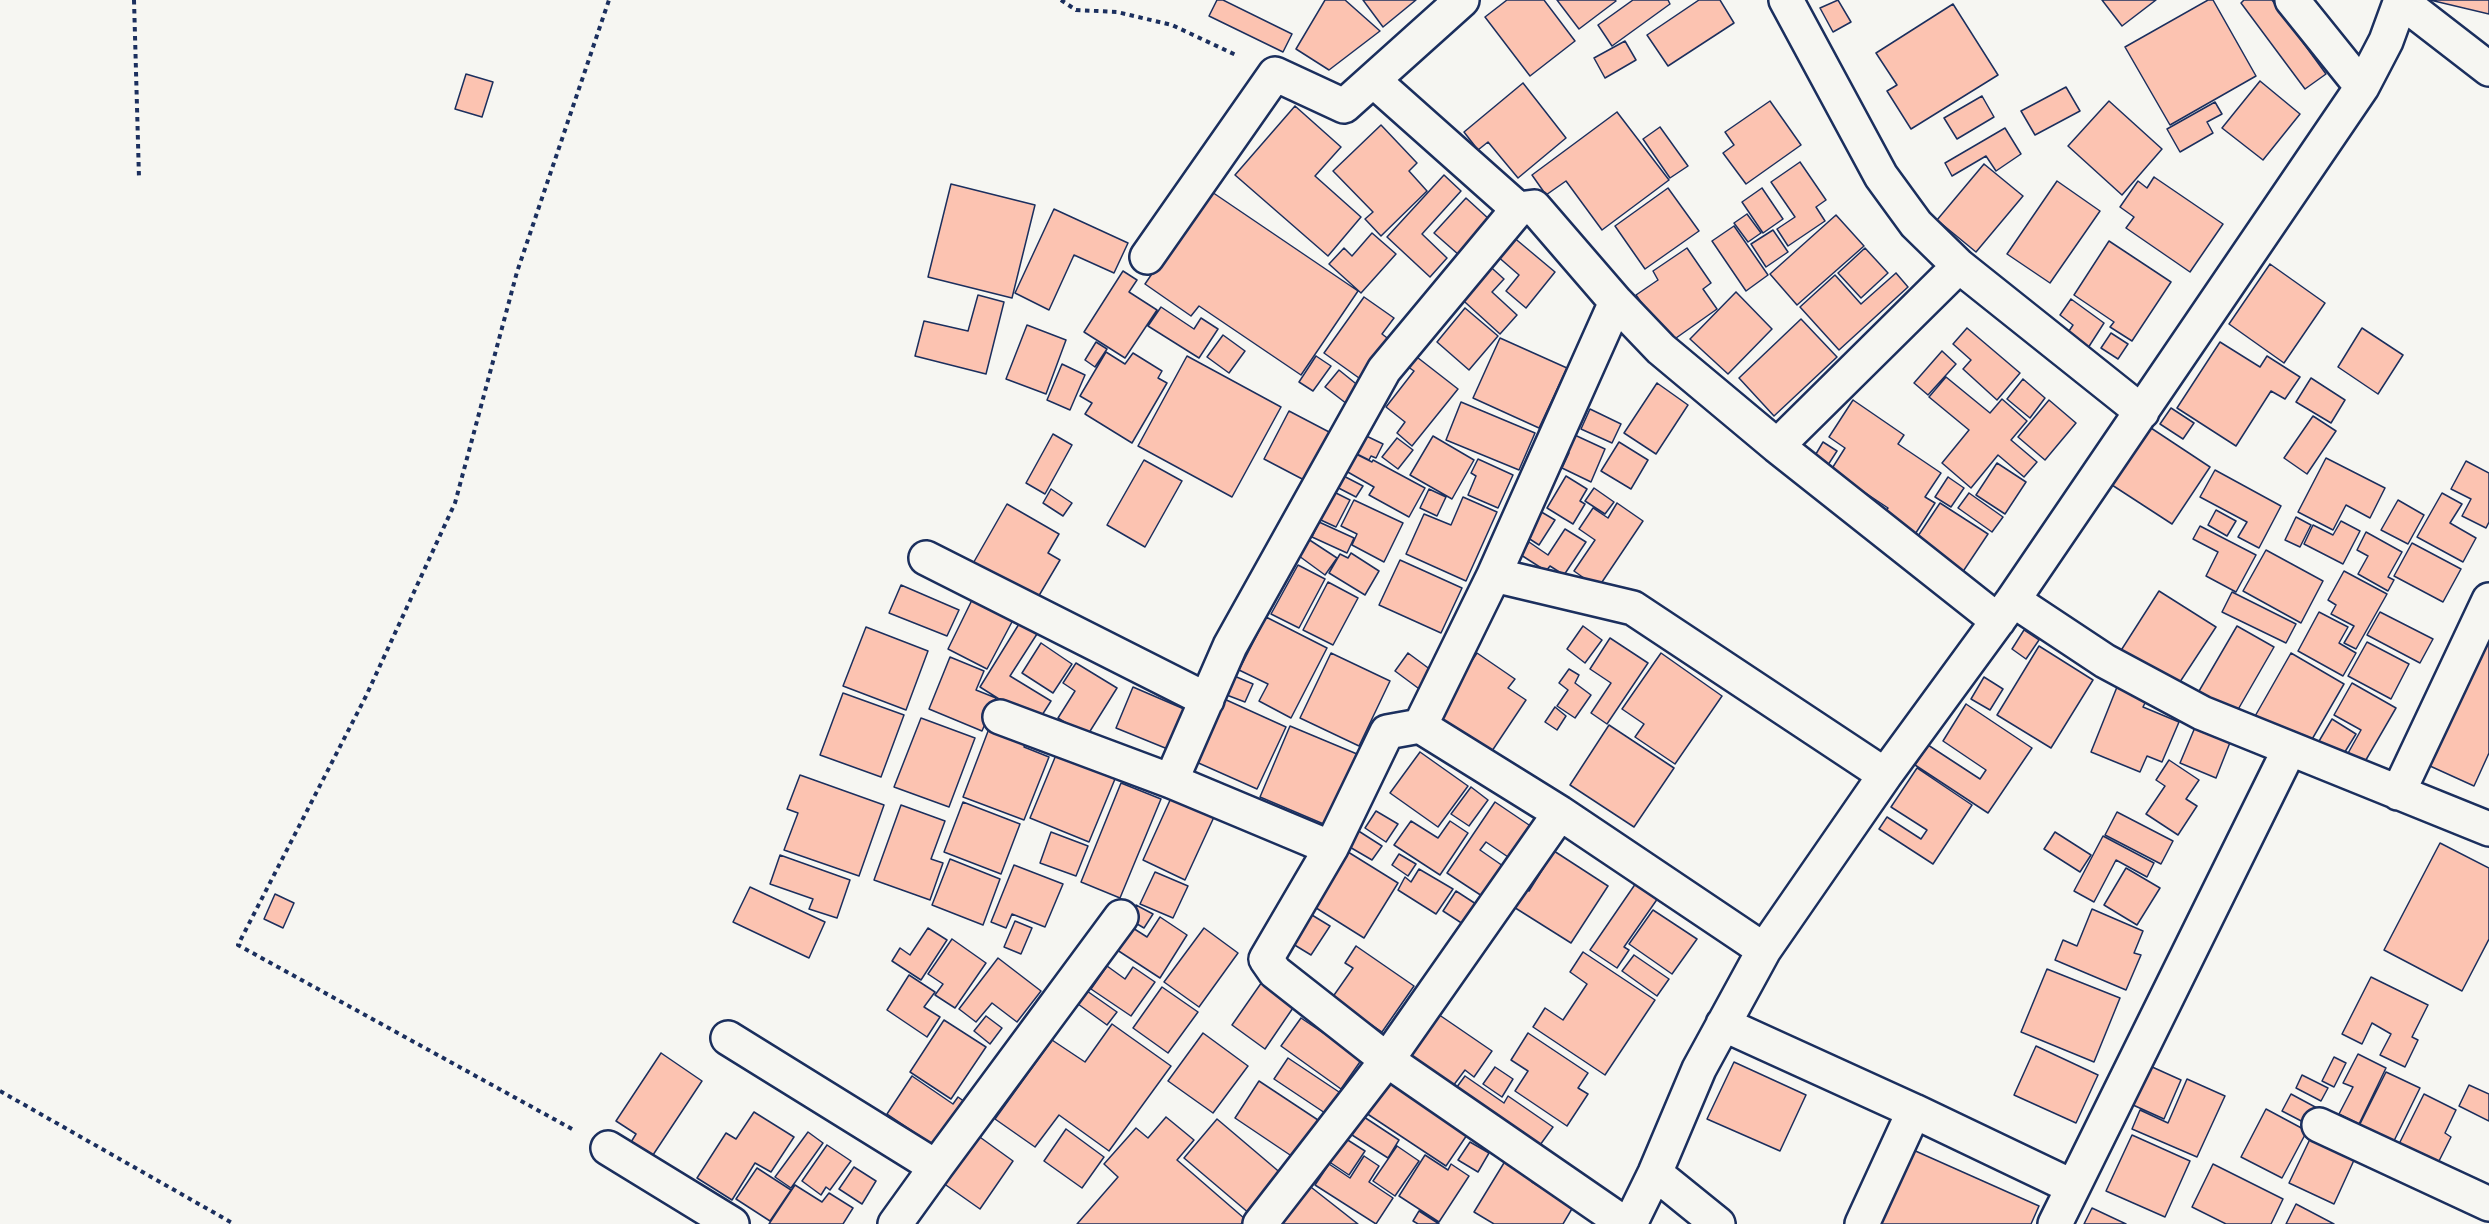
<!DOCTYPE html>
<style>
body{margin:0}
canvas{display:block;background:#f6f6f2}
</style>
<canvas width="2489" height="1224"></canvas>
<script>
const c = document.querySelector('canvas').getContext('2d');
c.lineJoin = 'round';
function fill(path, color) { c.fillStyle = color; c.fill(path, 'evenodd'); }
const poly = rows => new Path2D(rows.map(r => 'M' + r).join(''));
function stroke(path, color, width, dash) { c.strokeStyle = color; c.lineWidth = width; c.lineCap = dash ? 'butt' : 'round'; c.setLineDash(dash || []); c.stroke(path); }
const building = poly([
 [1217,0,1223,0,1292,34,1283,52,1209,16,1217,0],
 [1325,0,1345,0,1380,31,1329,70,1296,49,1325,0],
 [1363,0,1416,0,1383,27,1363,0],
 [1507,0,1544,0,1575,41,1530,76,1485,17,1507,0],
 [1557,0,1615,0,1616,1,1579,29,1557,0],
 [1633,0,1668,0,1670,4,1612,46,1598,25,1633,0],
 [1699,0,1720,0,1734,23,1668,66,1647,35,1699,0],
 [1838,0,1851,22,1833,32,1820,8,1838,0],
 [2102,0,2156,0,2122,26,2102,0],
 [2208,0,2213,0,2256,76,2170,125,2125,47,2208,0],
 [2244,0,2272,0,2326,74,2305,89,2241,3,2244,0],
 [2430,0,2489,0,2489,14,2430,0],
 [1953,4,1998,75,1911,129,1887,91,1897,85,1876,53,1953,4],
 [1625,41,1636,60,1605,78,1594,58,1625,41],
 [466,74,493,82,482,117,455,109,466,74],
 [2260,81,2300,114,2263,160,2222,128,2260,81],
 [1523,83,1566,138,1518,178,1488,142,1478,150,1464,132,1523,83],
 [2066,87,2080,111,2035,135,2021,111,2066,87],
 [1982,96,1994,117,1957,139,1944,118,1982,96],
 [1770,101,1801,145,1746,184,1723,153,1734,145,1725,132,1770,101],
 [2109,101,2162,149,2122,195,2068,146,2109,101],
 [2215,102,2222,114,2207,122,2213,133,2180,152,2167,129,2215,102],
 [1295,106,1341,147,1315,176,1361,217,1328,256,1235,175,1295,106],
 [1617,112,1669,180,1602,230,1566,181,1546,195,1532,175,1617,112],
 [1381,125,1417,163,1409,171,1427,191,1381,236,1365,219,1373,212,1333,171,1381,125],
 [1660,127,1688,166,1670,178,1643,139,1660,127],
 [2005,128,2021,154,1996,171,1986,156,1952,176,1945,163,2005,128],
 [1800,162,1826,200,1816,207,1825,221,1788,246,1777,229,1795,217,1771,182,1800,162],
 [1984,164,2023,196,1976,252,1937,220,1984,164],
 [1444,175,1461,191,1422,234,1447,258,1430,277,1387,237,1444,175],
 [2154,177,2223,224,2190,272,2126,228,2134,217,2120,207,2138,181,2147,188,2154,177],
 [2057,181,2100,211,2050,283,2007,254,2057,181],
 [951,184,1035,205,1012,298,928,277,951,184],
 [1668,188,1699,231,1645,269,1615,226,1668,188],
 [1762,188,1783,219,1763,233,1742,202,1762,188],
 [1209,190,1358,291,1301,375,1199,306,1191,316,1145,284,1209,190],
 [1466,198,1490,220,1459,255,1434,233,1466,198],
 [1054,209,1128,243,1114,273,1074,255,1049,310,1015,293,1054,209],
 [1747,214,1761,233,1748,242,1734,223,1747,214],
 [1836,215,1864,246,1797,305,1770,274,1836,215],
 [1734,226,1768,275,1746,291,1712,241,1734,226],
 [1773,230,1788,252,1766,267,1751,244,1773,230],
 [1372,233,1396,254,1361,293,1329,264,1344,248,1352,256,1372,233],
 [1512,236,1555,272,1526,308,1506,291,1519,275,1496,255,1512,236],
 [2109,241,2171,282,2132,341,2110,327,2114,322,2074,295,2109,241],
 [1687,248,1711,283,1703,289,1717,309,1669,343,1636,295,1658,280,1653,271,1687,248],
 [1865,248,1888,273,1861,298,1838,273,1865,248],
 [1484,261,1504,279,1492,292,1517,315,1500,334,1455,293,1484,261],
 [2270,264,2325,303,2284,363,2229,324,2270,264],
 [1123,271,1137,280,1129,292,1157,310,1125,358,1084,332,1123,271],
 [1896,273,1908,287,1839,350,1800,307,1835,275,1861,304,1896,273],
 [1736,292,1772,329,1728,374,1690,339,1736,292],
 [978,295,1004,302,986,374,915,356,924,321,968,331,978,295],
 [1364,297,1394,318,1382,334,1395,344,1366,383,1324,353,1364,297],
 [2071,299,2104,323,2088,348,2067,334,2073,325,2060,315,2071,299],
 [1161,307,1194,329,1201,318,1218,329,1199,358,1148,326,1161,307],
 [1465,308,1498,336,1469,370,1437,342,1465,308],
 [1801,319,1837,357,1774,416,1739,378,1801,319],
 [1027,325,1066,340,1046,394,1006,379,1027,325],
 [1967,328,2020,373,1997,400,1963,369,1971,360,1953,344,1967,328],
 [2362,328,2403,355,2378,394,2338,367,2362,328],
 [2111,333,2128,344,2118,359,2101,348,2111,333],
 [1223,335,1245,351,1229,373,1207,357,1223,335],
 [1500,338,1567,368,1539,428,1473,398,1500,338],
 [1096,342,1107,349,1095,367,1085,360,1096,342],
 [2220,342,2260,367,2267,356,2300,377,2285,399,2271,391,2236,446,2177,408,2220,342],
 [1942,351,1956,364,1928,395,1914,383,1942,351],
 [1106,352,1125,364,1133,353,1162,371,1158,378,1167,383,1132,443,1085,414,1092,403,1080,396,1106,352],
 [1413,354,1458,389,1412,446,1397,433,1405,422,1386,407,1414,371,1404,364,1413,354],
 [1187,356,1281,407,1232,497,1138,446,1187,356],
 [1316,356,1331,366,1313,391,1299,382,1316,356],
 [1062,364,1085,375,1070,410,1047,400,1062,364],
 [1339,370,1360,387,1347,404,1325,387,1339,370],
 [1946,377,1990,413,2002,399,2027,421,2011,440,2037,462,2024,477,1998,455,1971,488,1942,463,1969,430,1929,397,1946,377],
 [2311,378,2345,400,2331,423,2296,402,2311,378],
 [2023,379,2045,398,2030,418,2007,399,2023,379],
 [1657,383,1688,405,1656,454,1624,433,1657,383],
 [1853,400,1904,435,1898,444,1941,473,1925,497,1935,503,1912,539,1881,519,1888,508,1831,470,1845,448,1829,437,1853,400],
 [2049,400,2076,423,2045,460,2018,437,2049,400],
 [1461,402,1535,433,1519,470,1446,440,1461,402],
 [2171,408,2194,423,2183,439,2160,424,2171,408],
 [1590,409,1621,424,1612,443,1581,429,1590,409],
 [1289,411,1331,433,1306,481,1264,459,1289,411],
 [2313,416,2336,431,2307,474,2284,458,2313,416],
 [2151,428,2210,467,2172,524,2112,485,2151,428],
 [1356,431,1383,444,1376,458,1371,456,1369,460,1347,449,1356,431],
 [1566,431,1605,449,1591,482,1562,468,1569,453,1558,447,1566,431],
 [1053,434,1072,445,1045,494,1026,483,1053,434],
 [1433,436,1474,460,1452,499,1410,475,1433,436],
 [1397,438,1413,450,1398,469,1382,457,1397,438],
 [1619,442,1648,460,1631,489,1601,471,1619,442],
 [1823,442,1837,451,1826,468,1813,459,1823,442],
 [1356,454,1372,462,1373,460,1425,488,1409,517,1369,495,1374,487,1346,471,1356,454],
 [2326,458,2385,488,2370,518,2346,505,2333,530,2298,512,2326,458],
 [1478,459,1513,475,1498,508,1468,495,1476,476,1471,473,1478,459],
 [1144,460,1182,481,1145,547,1107,525,1144,460],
 [2466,461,2489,473,2489,522,2486,528,2462,516,2471,499,2451,489,2466,461],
 [1997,463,2026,482,2005,514,1976,495,1997,463],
 [1332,470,1363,486,1356,497,1325,481,1332,470],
 [2215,470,2281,506,2259,548,2238,537,2247,522,2200,497,2215,470],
 [1566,476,1587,489,1580,501,1585,504,1573,524,1547,508,1566,476],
 [1948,477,1964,488,1951,507,1935,497,1948,477],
 [1324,487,1350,500,1336,527,1310,515,1324,487],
 [1594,488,1614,502,1605,514,1585,501,1594,488],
 [1051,489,1072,503,1063,516,1043,503,1051,489],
 [1429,489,1446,497,1437,516,1420,508,1429,489],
 [1969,493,2003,517,1992,532,1958,508,1969,493],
 [2442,493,2462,504,2450,523,2476,538,2463,562,2417,537,2442,493],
 [1463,497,1497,512,1466,581,1406,554,1424,514,1451,525,1463,497],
 [1354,500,1403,523,1384,562,1352,545,1357,534,1341,526,1354,500],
 [2398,500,2424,515,2408,544,2381,530,2398,500],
 [1617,503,1643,521,1598,588,1574,571,1595,540,1579,529,1593,508,1608,518,1617,503],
 [1940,503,1988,534,1962,573,1914,542,1940,503],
 [1007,504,1059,534,1048,553,1060,560,1034,604,971,567,1007,504],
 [1538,510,1555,520,1539,545,1522,534,1538,510],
 [2216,510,2236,521,2227,536,2208,525,2216,510],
 [2296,517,2311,525,2300,547,2285,540,2296,517],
 [2341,521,2360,531,2343,564,2304,544,2313,525,2333,535,2341,521],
 [1319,522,1354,538,1347,553,1312,537,1319,522],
 [2200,526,2256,555,2236,592,2206,576,2218,552,2193,539,2200,526],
 [1565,529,1586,542,1564,575,1550,566,1546,571,1521,555,1529,542,1548,555,1565,529],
 [2366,532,2402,552,2388,577,2394,580,2388,591,2358,574,2368,556,2357,550,2366,532],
 [1305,537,1337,558,1325,575,1295,553,1305,537],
 [2412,543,2461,569,2443,602,2394,576,2412,543],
 [2266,550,2323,581,2301,623,2243,591,2266,550],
 [1351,553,1379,571,1365,595,1329,573,1340,554,1348,558,1351,553],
 [1400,560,1462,588,1441,633,1379,605,1400,560],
 [1298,565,1325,579,1299,628,1271,614,1298,565],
 [2344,571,2387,594,2356,649,2344,643,2354,626,2331,614,2336,605,2328,600,2344,571],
 [1328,582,1358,598,1333,645,1303,630,1328,582],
 [901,585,959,610,947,636,889,613,901,585],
 [2159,591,2216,627,2176,688,2120,652,2159,591],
 [2232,592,2296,624,2286,643,2222,612,2232,592],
 [972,600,1013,620,987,669,948,649,972,600],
 [2319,612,2348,627,2339,643,2356,653,2343,676,2298,651,2319,612],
 [2380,612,2433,639,2420,663,2367,635,2380,612],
 [1266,617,1327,648,1291,718,1259,701,1268,684,1239,670,1266,617],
 [1019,624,1037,634,1010,676,1051,701,1037,723,980,687,1019,624],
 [1583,626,1602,640,1585,663,1567,649,1583,626],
 [2237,626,2274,647,2232,720,2195,698,2237,626],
 [866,627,928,651,906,710,843,686,866,627],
 [2024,630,2039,640,2026,659,2012,649,2024,630],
 [1610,638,1648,663,1607,724,1591,713,1611,683,1590,669,1610,638],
 [2489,639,2489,753,2474,786,2430,766,2489,639],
 [2367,642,2409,664,2391,699,2348,676,2367,642],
 [1041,643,1072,664,1053,693,1022,673,1041,643],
 [2039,646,2093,680,2051,748,1997,715,2039,646],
 [1331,653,1390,681,1359,746,1300,718,1331,653],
 [1408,653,1435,673,1422,691,1395,671,1408,653],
 [1477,653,1515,679,1508,688,1526,700,1490,754,1434,717,1477,653],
 [1661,653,1722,696,1675,764,1635,737,1644,724,1622,709,1661,653],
 [2291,653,2344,684,2307,748,2254,718,2291,653],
 [950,657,984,671,976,690,996,698,982,731,929,709,950,657],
 [1076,663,1117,688,1087,736,1058,718,1075,691,1063,683,1076,663],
 [1569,669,1579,675,1575,683,1591,695,1575,718,1557,706,1568,690,1559,683,1569,669],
 [1232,675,1253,684,1245,702,1224,694,1232,675],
 [1984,677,2003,689,1990,710,1971,699,1984,677],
 [2352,683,2396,708,2363,765,2347,755,2361,730,2334,715,2352,683],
 [1133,687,1191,712,1175,752,1116,728,1133,687],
 [2117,687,2147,699,2143,707,2179,722,2162,762,2147,756,2140,772,2091,752,2117,687],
 [843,693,904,715,881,777,820,755,843,693],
 [1222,698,1286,727,1257,789,1194,761,1222,698],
 [1966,704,2032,748,1988,813,1915,765,1928,745,1980,779,1986,770,1943,741,1966,704],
 [1555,707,1566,716,1557,730,1545,722,1555,707],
 [921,718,975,738,949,807,894,787,921,718],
 [2332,719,2356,734,2338,763,2315,748,2332,719],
 [1609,725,1674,768,1634,827,1570,785,1609,725],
 [2196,725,2231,740,2216,778,2180,763,2196,725],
 [990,726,1026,740,1024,747,1049,757,1024,820,963,797,990,726],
 [1290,726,1357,754,1326,825,1260,797,1290,726],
 [1420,752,1468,786,1438,827,1390,793,1420,752],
 [1056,755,1115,779,1089,842,1030,818,1056,755],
 [2169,760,2199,780,2186,799,2197,806,2178,835,2146,814,2165,786,2156,780,2169,760],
 [1917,768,1972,805,1933,864,1879,829,1887,817,1921,839,1927,830,1891,807,1917,768],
 [800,775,884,805,859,876,784,850,798,813,787,809,800,775],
 [1121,783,1161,799,1120,898,1081,882,1121,783],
 [1471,787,1488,800,1469,826,1451,814,1471,787],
 [1171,798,1214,817,1185,880,1143,860,1171,798],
 [963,802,1020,824,1001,874,944,852,963,802],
 [1495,802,1532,827,1511,859,1486,842,1480,850,1503,866,1482,896,1447,873,1495,802],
 [901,805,945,821,931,859,943,863,930,900,874,880,901,805],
 [1376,811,1398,824,1386,842,1365,828,1376,811],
 [2117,812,2173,841,2161,864,2105,835,2117,812],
 [1411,821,1438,838,1450,821,1468,833,1440,875,1394,845,1411,821],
 [1357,830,1382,846,1372,860,1348,846,1357,830],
 [1051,832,1088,846,1076,876,1040,863,1051,832],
 [2055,832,2091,855,2080,872,2044,849,2055,832],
 [2103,836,2154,863,2147,877,2116,860,2094,902,2074,891,2103,836],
 [2440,843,2489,868,2489,939,2462,991,2384,950,2440,843],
 [1340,847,1398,883,1364,938,1305,901,1340,847],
 [1554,851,1608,886,1571,943,1509,904,1521,886,1529,891,1554,851],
 [1399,854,1416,864,1408,876,1392,865,1399,854],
 [780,855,850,880,837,918,809,909,813,899,770,884,780,855],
 [950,859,1000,879,983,925,932,905,950,859],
 [1014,865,1063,884,1045,927,1012,914,1006,928,991,922,1014,865],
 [2126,868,2160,888,2137,925,2104,905,2126,868],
 [1419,869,1453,889,1436,914,1398,890,1405,877,1411,882,1419,869],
 [1155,872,1188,886,1173,918,1140,904,1155,872],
 [1636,883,1658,898,1624,947,1629,950,1617,968,1590,950,1636,883],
 [750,887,825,922,809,958,733,922,750,887],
 [1456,891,1476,904,1463,924,1443,911,1456,891],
 [275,894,294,903,283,928,264,919,275,894],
 [1136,905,1153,914,1144,928,1127,918,1136,905],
 [2092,909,2143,931,2134,953,2141,955,2126,990,2055,960,2063,940,2077,946,2092,909],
 [1653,910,1697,939,1672,974,1629,944,1653,910],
 [1307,912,1330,926,1311,955,1288,941,1307,912],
 [1160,917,1187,935,1160,978,1111,946,1125,923,1147,937,1160,917],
 [1015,921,1032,928,1021,954,1004,947,1015,921],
 [928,928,947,940,921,980,892,961,900,948,910,955,928,928],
 [1204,928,1238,953,1199,1007,1164,982,1204,928],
 [952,939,986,963,955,1008,935,995,943,984,928,974,952,939],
 [1356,946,1414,986,1382,1032,1332,998,1353,968,1345,963,1356,946],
 [1583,952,1655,1000,1605,1075,1533,1027,1545,1008,1563,1020,1587,984,1570,972,1583,952],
 [1634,955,1669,979,1657,996,1622,971,1634,955],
 [998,958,1041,991,1017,1022,992,1003,976,1022,959,1009,998,958],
 [1107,966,1125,979,1133,967,1155,982,1131,1016,1091,989,1107,966],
 [2047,969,2120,998,2094,1062,2021,1032,2047,969],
 [909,975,935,992,924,1007,940,1017,927,1037,887,1010,909,975],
 [2371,977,2428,1005,2412,1037,2418,1040,2405,1067,2380,1055,2391,1034,2372,1023,2362,1044,2342,1034,2371,977],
 [1264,979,1297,1002,1265,1049,1232,1025,1264,979],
 [1162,987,1198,1012,1168,1053,1133,1028,1162,987],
 [1087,991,1117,1012,1107,1025,1078,1004,1087,991],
 [1435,1012,1492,1051,1474,1077,1465,1070,1453,1086,1406,1054,1435,1012],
 [986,1016,1002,1028,990,1044,974,1031,986,1016],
 [1301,1018,1362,1059,1341,1089,1281,1046,1301,1018],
 [944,1020,986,1047,951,1099,910,1072,944,1020],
 [1112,1024,1171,1066,1109,1151,1059,1115,1035,1147,995,1119,1052,1040,1085,1062,1112,1024],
 [1203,1033,1248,1066,1213,1113,1168,1081,1203,1033],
 [1528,1033,1588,1073,1578,1088,1588,1094,1567,1126,1515,1091,1528,1071,1511,1060,1528,1033],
 [2036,1046,2098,1075,2076,1123,2014,1095,2036,1046],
 [661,1053,702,1081,649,1161,628,1147,636,1134,616,1121,661,1053],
 [2358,1054,2386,1068,2359,1124,2339,1114,2353,1087,2343,1083,2358,1054],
 [2334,1057,2346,1063,2334,1087,2322,1081,2334,1057],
 [1288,1058,1345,1096,1331,1117,1274,1079,1288,1058],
 [1734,1062,1806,1095,1780,1151,1707,1119,1734,1062],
 [2150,1066,2181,1080,2164,1119,2133,1105,2150,1066],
 [1495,1067,1513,1079,1502,1097,1483,1084,1495,1067],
 [2386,1072,2420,1088,2390,1149,2356,1132,2386,1072],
 [2302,1075,2328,1088,2321,1101,2296,1088,2302,1075],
 [912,1076,953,1104,958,1097,965,1102,936,1147,887,1114,912,1076],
 [1465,1076,1504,1103,1508,1096,1553,1127,1535,1152,1451,1095,1465,1076],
 [1388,1079,1469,1132,1446,1166,1366,1113,1388,1079],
 [2187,1079,2225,1096,2197,1157,2132,1129,2140,1110,2168,1123,2187,1079],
 [1259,1081,1321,1122,1296,1159,1235,1118,1259,1081],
 [2469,1085,2489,1094,2489,1121,2459,1106,2469,1085],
 [2291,1094,2317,1108,2309,1125,2282,1111,2291,1094],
 [2424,1094,2456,1110,2445,1133,2451,1137,2437,1165,2398,1146,2424,1094],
 [2266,1109,2307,1131,2282,1178,2241,1157,2266,1109],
 [754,1112,794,1137,771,1172,755,1163,732,1200,697,1178,726,1133,736,1139,754,1112],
 [1166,1117,1194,1140,1177,1160,1245,1219,1241,1224,1077,1224,1118,1177,1104,1164,1136,1128,1148,1138,1166,1117],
 [1364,1117,1399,1140,1388,1158,1352,1135,1364,1117],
 [1217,1119,1283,1175,1250,1214,1184,1158,1217,1119],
 [1066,1129,1104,1157,1082,1188,1044,1161,1066,1129],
 [808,1132,823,1143,791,1188,775,1177,808,1132],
 [977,1135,1013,1161,980,1209,943,1183,977,1135],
 [2132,1135,2190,1161,2165,1217,2106,1191,2132,1135],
 [1343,1137,1365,1151,1349,1175,1328,1161,1343,1137],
 [2311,1137,2355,1158,2334,1204,2289,1183,2311,1137],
 [1470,1142,1489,1153,1478,1172,1458,1160,1470,1142],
 [827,1145,851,1161,830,1190,826,1187,821,1195,802,1181,827,1145],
 [1397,1146,1419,1161,1395,1196,1373,1181,1397,1146],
 [1911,1149,2039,1206,2031,1224,1877,1224,1911,1149],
 [1425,1155,1448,1170,1451,1164,1469,1176,1439,1222,1399,1196,1425,1155],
 [1364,1156,1379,1166,1369,1182,1393,1198,1376,1224,1315,1185,1329,1164,1350,1178,1364,1156],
 [1507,1158,1536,1175,1532,1182,1573,1207,1563,1224,1494,1224,1474,1212,1507,1158],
 [2213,1164,2283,1199,2271,1224,2226,1224,2192,1207,2213,1164],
 [854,1167,876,1181,862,1204,839,1189,854,1167],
 [757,1168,791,1190,770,1221,736,1199,757,1168],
 [1307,1184,1358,1224,1281,1224,1307,1184],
 [795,1185,822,1202,829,1193,853,1208,843,1224,769,1224,795,1185],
 [2296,1204,2334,1224,2286,1224,2296,1204],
 [2092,1208,2126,1224,2084,1224,2092,1208],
 [1419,1211,1439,1224,1418,1224,1413,1221,1419,1211]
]);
const path = poly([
 [134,0,139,178],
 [1061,0,1076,10,1117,12,1172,25,1238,56],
 [0,1091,234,1224],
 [572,1129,238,945,366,696,455,503,517,272,609,0]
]);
const street = poly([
 [1786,0,1881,176,1916,224,1959,266,2142,412],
 [2292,0,2362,87],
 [2401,1,2489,69],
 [1373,80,1518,209],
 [1147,257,1275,74,1344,106,1462,0],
 [1616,302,1661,349,1777,446,1998,621],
 [1777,446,1959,266],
 [926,558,1207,700],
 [1494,575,1633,608,1885,775],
 [2013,600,2105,661,2202,713,2489,829],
 [1000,717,1171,781,1331,848],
 [1171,781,1230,646,1384,370,1518,209,1534,207,1616,302,1494,575,1420,726],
 [2398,793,2489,600],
 [1723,1024,1914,1111],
 [728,1038,936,1167,895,1224],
 [2319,1125,2489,1204],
 [608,1148,732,1224],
 [936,1167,1121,917],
 [1655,1173,1718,1224],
 [1260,1224,1387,1060,1560,813],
 [1625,1224,1387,1060,1275,972,1266,959,1331,848,1387,732,1420,726,1560,813,1764,950],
 [1630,1224,1655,1173,1699,1069,1764,950,1885,775,2013,600,2362,87,2386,41,2401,0],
 [1862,1224,1914,1111,2073,1187],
 [2055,1224,2289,750]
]);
fill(building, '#fcc3b1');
stroke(building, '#1b2f5e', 1.5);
stroke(street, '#1b2f5e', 38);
stroke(path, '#1b2f5e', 4, [4.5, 4.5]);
stroke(street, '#f6f6f2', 33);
</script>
